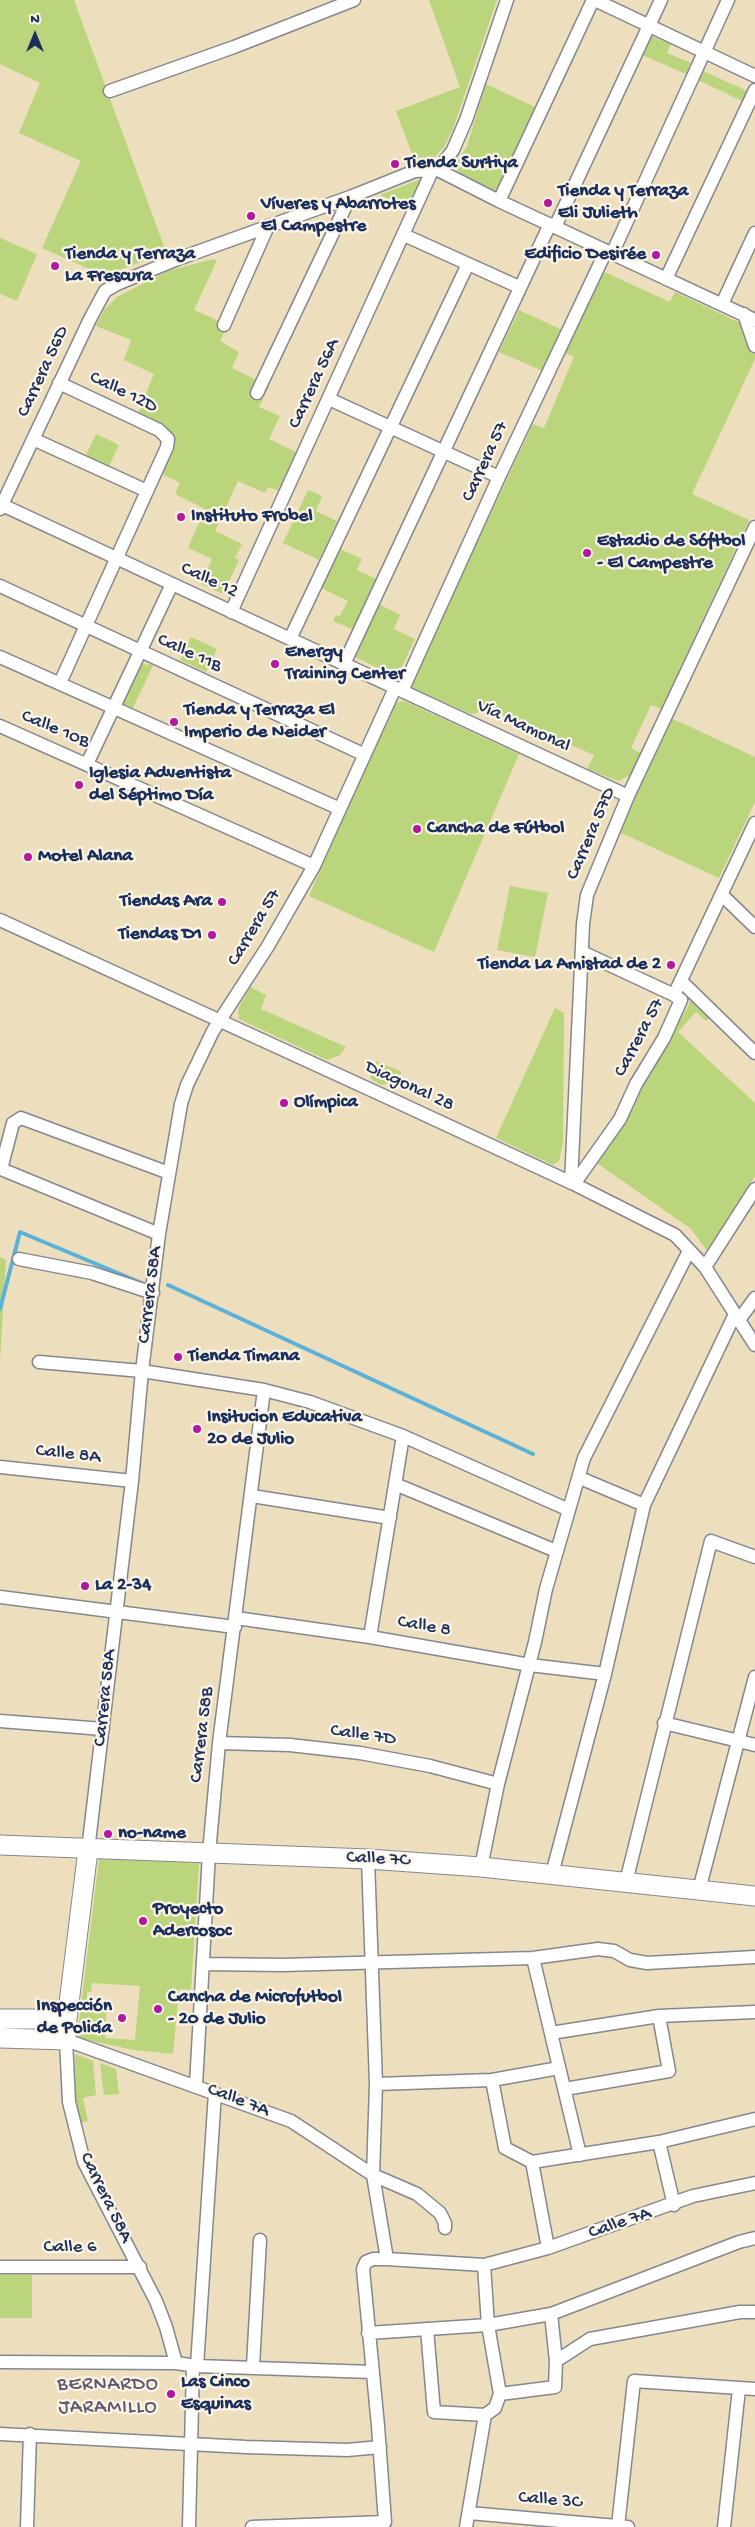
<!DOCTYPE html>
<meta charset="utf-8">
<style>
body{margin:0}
#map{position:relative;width:755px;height:2527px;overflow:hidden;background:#eddfbd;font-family:"Gochi Hand",sans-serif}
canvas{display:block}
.north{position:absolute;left:10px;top:10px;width:50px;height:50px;-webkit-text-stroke:4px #fcf5e5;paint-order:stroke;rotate:0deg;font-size:14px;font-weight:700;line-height:20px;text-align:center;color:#1b2f5e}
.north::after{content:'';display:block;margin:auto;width:18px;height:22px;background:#1b2f5e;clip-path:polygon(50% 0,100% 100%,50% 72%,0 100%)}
</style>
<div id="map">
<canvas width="755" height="2527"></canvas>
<div class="north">N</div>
</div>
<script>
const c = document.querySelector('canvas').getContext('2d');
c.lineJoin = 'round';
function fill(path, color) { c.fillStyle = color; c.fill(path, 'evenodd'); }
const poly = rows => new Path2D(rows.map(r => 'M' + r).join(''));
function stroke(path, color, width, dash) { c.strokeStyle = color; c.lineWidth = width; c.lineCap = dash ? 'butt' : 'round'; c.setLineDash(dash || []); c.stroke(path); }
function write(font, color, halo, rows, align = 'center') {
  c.font = font + ' "Gochi Hand",sans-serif'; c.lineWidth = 4.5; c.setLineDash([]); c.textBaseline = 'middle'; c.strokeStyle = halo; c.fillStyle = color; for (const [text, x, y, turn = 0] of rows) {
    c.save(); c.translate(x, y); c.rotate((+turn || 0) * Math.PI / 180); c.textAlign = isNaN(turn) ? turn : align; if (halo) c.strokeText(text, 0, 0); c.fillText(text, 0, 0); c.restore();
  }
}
const green = poly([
 [0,0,74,0,166,252,105,276,42,248,81,161,19,133,40,83,0,64],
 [429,0,497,0,453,129,444,147,433,159,416,165,396,111,460,87],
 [651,36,671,44,667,53,691,63,686,74,642,55],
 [701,70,747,91,742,101,696,79],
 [486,84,535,107,496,191,463,175,454,168,467,146],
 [421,179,408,208,380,195],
 [0,238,37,254,17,301,0,294],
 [213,259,217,260,194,310,228,325,220,341,239,352,232,368,269,386,259,407,280,416,269,439,296,452,279,491,268,487,265,493,238,481,215,531,242,544,235,558,239,560,223,594,201,584,212,559,188,548,205,509,175,494,180,483,160,473,171,435,168,430,138,414,154,374,124,360,131,340,96,326,104,310,117,297,168,271],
 [600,270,670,302,675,292,755,330,755,359,692,494,749,520,661,709,651,705,631,748,641,753,631,775,618,781,587,769,594,755,490,710,471,714,409,686,533,424,544,428,574,357,563,352],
 [519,310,562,330,543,371,499,352],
 [96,434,119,445,109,466,86,455],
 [308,490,322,496,316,511,337,521,319,560,283,543],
 [340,549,362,559,357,570,378,580,354,630,333,621,336,615,340,616,348,601,321,588],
 [379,604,400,615,394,629,415,639,397,677,353,656],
 [191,637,217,649,206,672,180,660],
 [139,662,146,665,154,663,132,710,119,705],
 [404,701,519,754,434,952,309,896,389,713,396,703],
 [673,719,755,757,755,802,719,878,619,832],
 [510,886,548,893,535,957,497,950],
 [250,987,266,995,261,1009,346,1047,340,1055,327,1060,239,1019,238,1009],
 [691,1001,709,1018,706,1021,696,1012,678,1032,755,1103,755,1176,708,1252,691,1229,594,1161,633,1109,643,1086],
 [555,1008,564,1013,563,1143,559,1161,553,1165,496,1138],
 [376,1061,402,1072,395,1082,381,1085,370,1078],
 [0,1257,6,1260,0,1362],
 [99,1859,199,1863,191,1990,179,1989,173,2054,134,2050,77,2038],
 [92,1983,140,1986,135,2040,105,2038,107,2005,87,2004,87,1992,91,1992],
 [75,2054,93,2061,96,2095,83,2098,88,2121,79,2123,76,2105],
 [100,2063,116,2069,119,2094,104,2095],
 [0,2275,32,2275,32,2318,0,2318]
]);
const stream = poly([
 [168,1285,533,1454],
 [0,1309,20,1232,144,1284]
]);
const street = poly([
 [595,0,755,76],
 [110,91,234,47,354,0],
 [438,170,453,150,466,120,507,0],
 [499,201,593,0],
 [555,227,661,0],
 [404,235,519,287],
 [612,254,728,0],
 [666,279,755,90],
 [722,304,755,233],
 [744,314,755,346],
 [224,325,268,226],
 [59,383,159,430,168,439,167,447,60,683],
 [257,393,350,197],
 [329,399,499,477],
 [33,439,147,491],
 [0,504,628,796],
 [0,509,90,319,105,291,117,284,175,260,350,197,415,171,438,170,499,201,755,320],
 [0,586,363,754],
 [231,612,432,171],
 [290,639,468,264],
 [0,657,338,808],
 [344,664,550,224],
 [402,691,499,477,606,251],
 [0,726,314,866],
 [87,764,172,584],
 [722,895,755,927],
 [0,920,393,1100,574,1184,675,1235,705,1267,755,1345],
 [681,981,755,1053],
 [674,995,755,823],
 [571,1183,583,924,587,895,628,796,755,527],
 [574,1184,620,1119,636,1084,664,1038,681,1000,674,995,582,952],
 [159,1234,1,1169,13,1123,21,1118,169,1173],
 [19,1259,92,1273,153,1293],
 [705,1267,755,1189],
 [739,1320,755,1298],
 [39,1362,142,1371,264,1390,310,1402,403,1436,569,1510],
 [0,1467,132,1481],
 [580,1478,644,1505],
 [395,1484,556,1551],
 [252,1496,390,1518],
 [0,1597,235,1627],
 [236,1618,370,1637,530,1665,605,1674],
 [370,1637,403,1436],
 [0,1721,103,1729],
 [664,1723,755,1745],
 [219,1743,290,1745,360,1753,430,1766,498,1784],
 [88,1850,132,1481,142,1371,159,1234,181,1104,187,1085,213,1031,268,946,314,866,395,688],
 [368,1859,376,2084,373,2175,387,2259],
 [481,1867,498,1784,535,1642,546,1589,584,1458,689,1251],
 [552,1874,605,1674,644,1505,735,1314],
 [626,1882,711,1541,755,1557],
 [699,1890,755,1677],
 [533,1958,580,2155],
 [203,1964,283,1965,533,1958,598,1949,614,1951,630,1960,647,1963,755,1957],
 [551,2033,659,2016,755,2012],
 [492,2080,505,2148,532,2162,659,2142,755,2119],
 [376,2084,492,2080,559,2068],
 [196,2085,209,1853,219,1743,264,1390],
 [565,2089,669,2071,659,2016],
 [659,2142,674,2205],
 [532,2162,548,2248],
 [0,2267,140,2267],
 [427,2329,434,2412,485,2415],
 [368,2333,488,2325,551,2314,739,2242,755,2238],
 [556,2361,590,2339,740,2312,755,2312],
 [0,2362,176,2363,197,2366,372,2372],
 [176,2363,166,2327,156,2301,84,2162,69,2102,66,2040,291,2121,373,2175,417,2194,440,2213,445,2223,445,2228],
 [197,2366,215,2093],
 [253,2366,260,2240],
 [500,2394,555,2387,556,2361,551,2314],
 [0,2434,246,2447,347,2450,380,2447],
 [469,2513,628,2527],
 [618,2526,634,2381,755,2389],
 [27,2527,30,2434],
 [189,2527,193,2365],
 [252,2527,385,2522,378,2426,363,2269,366,2262,373,2259,387,2259,484,2265,548,2248,693,2196,755,2183],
 [466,2527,485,2415,495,2408,500,2394,488,2325,484,2265],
 [724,2527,739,2389]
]);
const secondary = poly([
 [0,1845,368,1859,481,1867,755,1896],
 [0,2019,67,2019],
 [0,2038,66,2040,67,2019,88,1850]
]);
const markers = [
 [395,164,5,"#b5179e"],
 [548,203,5,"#b5179e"],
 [251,216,5,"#b5179e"],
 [656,255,5,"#b5179e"],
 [55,266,5,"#b5179e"],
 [181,517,5,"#b5179e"],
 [587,553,5,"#b5179e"],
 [275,664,5,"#b5179e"],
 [174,722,5,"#b5179e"],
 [79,785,5,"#b5179e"],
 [417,829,5,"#b5179e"],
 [28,857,5,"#b5179e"],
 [222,902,5,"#b5179e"],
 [212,935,5,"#b5179e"],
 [671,965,5,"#b5179e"],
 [284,1103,5,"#b5179e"],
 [178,1357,5,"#b5179e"],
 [197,1429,5,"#b5179e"],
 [85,1586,5,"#b5179e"],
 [108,1834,5,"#b5179e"],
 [143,1921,5,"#b5179e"],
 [158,2009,5,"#b5179e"],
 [122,2018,5,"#b5179e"],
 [171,2394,5,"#b5179e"]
];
const poiNames = [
 ["Tienda Surtiya",405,164],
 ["Tienda y Terraza",558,192],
 ["Eli Julieth",558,214],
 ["Víveres y Abarrotes",261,205],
 ["El Campestre",261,227],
 ["Tienda y Terraza",65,255],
 ["La Frescura",65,277],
 ["Edificio Desirée",646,255,"right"],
 ["Instituto Frobel",191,517],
 ["Estadio de Sóftbol",597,542],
 ["- El Campestre",597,564],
 ["Energy",285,653],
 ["Training Center",285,675],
 ["Tienda y Terraza El",184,711],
 ["Imperio de Neider",184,733],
 ["Iglesia Adventista",89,774],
 ["del Séptimo Día",89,796],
 ["Cancha de Fútbol",427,829],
 ["Motel Alana",38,857],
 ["Tiendas Ara",212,902,"right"],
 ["Tiendas D1",202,935,"right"],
 ["Tienda La Amistad de 2",661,965,"right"],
 ["Olímpica",294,1103],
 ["Tienda Timana",188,1357],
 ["Insitucion Educativa",207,1418],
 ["20 de Julio",207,1440],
 ["La 2-34",95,1586],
 ["no-name",118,1834],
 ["Proyecto",153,1910],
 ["Adercosoc",153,1932],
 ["Cancha de Microfutbol",168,1998],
 ["- 20 de Julio",168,2020],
 ["Inspección",112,2007,"right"],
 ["de Policía",112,2029,"right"],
 ["Las Cinco",181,2383],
 ["Esquinas",181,2405]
];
const streetNames = [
 ["Carrera 56D",44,372,-65],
 ["Carrera 56A",315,384,-65],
 ["Calle 12D",123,393,26],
 ["Carrera 57",486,462,-65],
 ["Calle 12",209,581,25],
 ["Calle 11B",189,654,25],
 ["Vía Mamonal",523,727,25],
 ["Calle 10B",55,730,23],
 ["Carrera 57D",592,834,-67],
 ["Carrera 57",255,928,-59],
 ["Carrera 57",640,1038,-62],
 ["Diagonal 28",409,1087,25],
 ["Carrera 58A",151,1295,-83],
 ["Calle 8A",68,1455,6],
 ["Calle 8",424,1627,10],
 ["Carrera 58A",106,1698,-84],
 ["Carrera 58B",203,1735,-83],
 ["Calle 7D",363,1736,8],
 ["Calle 7C",378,1860,3],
 ["Calle 7A",238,2101,21],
 ["Carrera 58A",105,2198,64],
 ["Calle 7A",620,2224,-19],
 ["Calle 6",70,2248],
 ["Calle 3C",550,2501,5]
];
const neighbourhoodNames = [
 ["BERNARDO",108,2386],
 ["JARAMILLO",108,2409]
];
fill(green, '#bad57b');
stroke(stream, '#5bb1d7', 4);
stroke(street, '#84878e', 15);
stroke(secondary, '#84878e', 21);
stroke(street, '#fff', 12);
stroke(secondary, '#fff', 19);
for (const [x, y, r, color] of markers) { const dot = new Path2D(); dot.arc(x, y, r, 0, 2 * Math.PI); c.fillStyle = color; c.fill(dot); stroke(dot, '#fcf5e5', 2); }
write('bold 19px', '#1b2f5e', '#fcf5e5', poiNames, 'left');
write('19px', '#1b2f5e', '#fcf5e5', streetNames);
c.letterSpacing = '1px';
write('20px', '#605973', '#fcf5e5', neighbourhoodNames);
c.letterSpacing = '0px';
</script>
